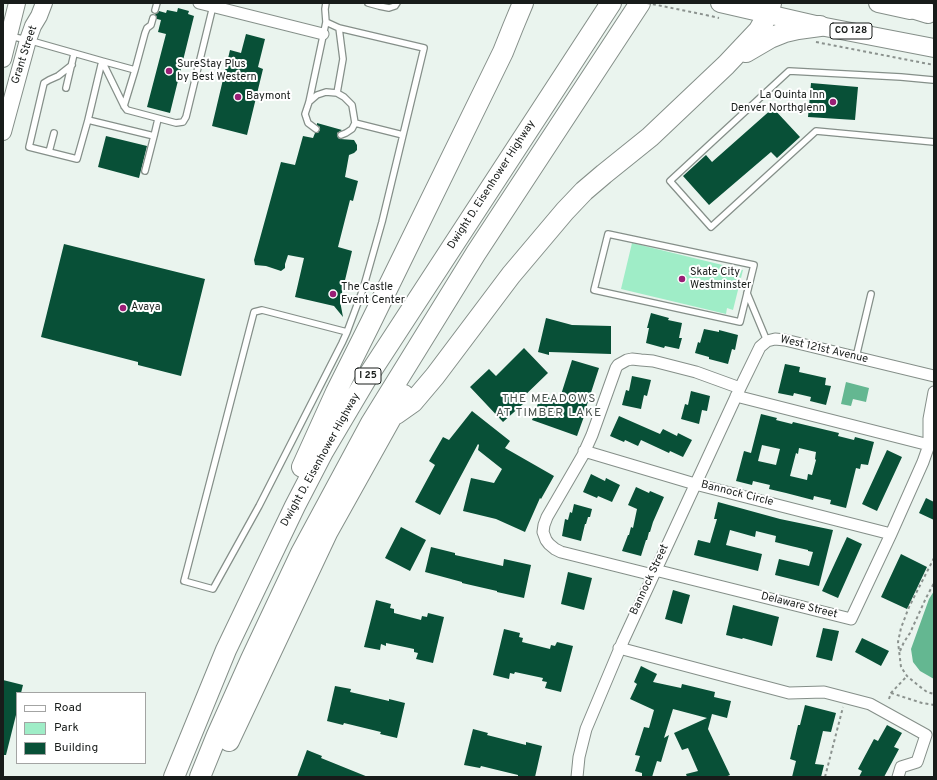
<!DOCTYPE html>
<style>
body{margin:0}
#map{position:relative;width:937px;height:780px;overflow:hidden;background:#eaf4ee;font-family:Overpass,sans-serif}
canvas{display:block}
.frame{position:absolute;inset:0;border:4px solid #181c1a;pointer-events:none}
.legend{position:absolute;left:16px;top:692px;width:130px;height:72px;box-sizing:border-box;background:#fff;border:1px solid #a3a4a3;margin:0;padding:5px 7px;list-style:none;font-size:12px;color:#181c1a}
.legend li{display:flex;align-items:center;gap:8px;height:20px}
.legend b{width:20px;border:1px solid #a3a4a3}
</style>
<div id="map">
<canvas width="937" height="780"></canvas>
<div class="frame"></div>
<ul class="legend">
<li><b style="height:5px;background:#fff"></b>Road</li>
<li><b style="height:11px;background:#9fedc7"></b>Park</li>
<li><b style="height:11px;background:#085037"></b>Building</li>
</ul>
</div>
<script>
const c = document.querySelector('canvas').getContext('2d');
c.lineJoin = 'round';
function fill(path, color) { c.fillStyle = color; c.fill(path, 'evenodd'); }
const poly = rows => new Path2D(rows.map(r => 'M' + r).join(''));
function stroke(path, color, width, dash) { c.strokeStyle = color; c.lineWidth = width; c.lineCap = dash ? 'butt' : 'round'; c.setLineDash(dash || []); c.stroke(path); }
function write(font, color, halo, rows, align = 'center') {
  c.font = font + ' Overpass,sans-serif'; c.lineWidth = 4; c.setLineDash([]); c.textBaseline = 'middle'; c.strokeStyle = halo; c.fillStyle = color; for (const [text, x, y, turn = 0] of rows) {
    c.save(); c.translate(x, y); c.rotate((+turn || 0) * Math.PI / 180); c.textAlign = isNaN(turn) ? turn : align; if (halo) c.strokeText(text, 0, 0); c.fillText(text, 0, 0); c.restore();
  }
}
const green = poly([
 [632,243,743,270,733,310,727,308,726,314,621,289]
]);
const water = poly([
 [846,382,869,388,866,402,853,399,851,406,841,404],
 [934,591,934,679,920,671,913,662,911,649,929,599]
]);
const building = poly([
 [178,8,189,11,188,14,194,16,170,113,147,107,166,34,158,32,161,20,157,19,157,17,155,14,158,13,159,11,166,13,167,10,177,12],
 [246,34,265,39,258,67,263,69,247,135,212,126,230,50,241,53],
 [811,83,858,87,855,120,808,117],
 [773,108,800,137,777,158,771,152,709,205,683,176,706,155,712,162],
 [317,123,342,130,337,133,337,135,338,138,340,139,354,140,357,145,357,150,354,153,349,155,345,177,358,181,353,201,350,200,338,247,352,251,340,301,343,317,334,306,295,297,304,258,288,255,285,264,285,268,281,271,266,266,255,265,254,260,281,162,295,165,303,136,313,138,315,133,318,133,320,130,320,127,317,125],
 [106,136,147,146,139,178,98,167],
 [64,244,205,279,181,376,138,365,138,362,41,337],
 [651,313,669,318,668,320,682,323,679,338,682,338,679,349,665,346,664,348,646,343,649,328,647,328],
 [546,318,572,325,611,326,611,354,549,352,549,355,538,352],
 [704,329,719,332,719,330,738,335,735,350,732,349,728,364,709,359,709,357,695,353,698,342,700,343],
 [524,348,548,373,519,401,523,404,503,422,470,387,489,369,496,376],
 [572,360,599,368,585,411,586,411,577,436,532,420,541,395,559,401],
 [785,364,800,367,799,372,826,378,825,385,831,386,826,405,810,401,811,397,794,393,793,396,778,393],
 [632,376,651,380,647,396,644,395,641,409,622,405,626,390,629,391],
 [691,391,710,396,707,411,702,410,699,424,681,419,685,404,688,405],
 [472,411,510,441,505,448,554,476,541,499,540,498,525,532,496,519,463,511,471,478,494,483,502,469,478,450,479,445,478,444,440,515,415,502,435,465,429,461,443,437,449,440],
 [761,414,777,418,776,420,792,424,793,422,839,433,838,436,854,440,855,437,874,442,868,465,861,464,860,469,856,468,846,508,830,504,831,500,814,496,813,500,786,493,769,489,770,485,753,481,752,485,736,481,744,451,751,453],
 [762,445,780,449,776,465,758,461],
 [799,448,816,452,815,459,816,460,812,475,808,474,807,480,790,476,796,453,798,454],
 [619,416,660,434,663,429,677,436,678,433,692,440,683,457,670,451,669,453,641,440,638,446,625,440,624,442,610,436],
 [887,450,902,457,877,511,862,504],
 [591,474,605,481,606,478,620,485,612,502,598,496,597,498,583,492],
 [636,487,649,493,650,491,664,497,653,522,650,532,649,532,647,540,646,540,641,556,622,551,628,535,629,535,631,527,633,528,637,509,628,505],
 [926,498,934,502,934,520,919,513],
 [718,502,780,519,833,530,819,586,775,575,779,559,809,566,813,552,808,551,808,550,791,546,775,542,776,536,756,531,755,537,730,530,726,545,762,554,758,571,694,555,698,540,710,543,717,519,714,519],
 [574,504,592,509,590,517,588,517,586,524,585,524,581,541,562,536,565,519,568,520,570,512,572,513],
 [401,527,426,540,410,571,385,558],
 [847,537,862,544,838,598,822,591],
 [431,547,455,553,455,555,503,566,504,559,531,565,524,598,497,592,497,591,462,583,462,582,425,572],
 [901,554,927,567,907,609,881,597],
 [568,572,592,578,584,610,561,604],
 [673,590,690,595,682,624,665,619],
 [376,600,391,604,390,608,394,609,394,613,421,620,422,616,427,617,428,613,444,617,433,663,416,659,418,653,414,652,414,649,386,643,386,646,381,644,380,650,364,647],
 [733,605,779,617,772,646,743,638,742,639,726,635],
 [823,628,839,631,832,661,816,657],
 [504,629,520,633,519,637,523,638,522,642,550,649,551,645,555,646,557,642,573,646,561,692,545,688,547,682,542,681,543,678,515,672,514,674,510,673,509,679,493,675],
 [862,638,889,651,881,666,855,652],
 [641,666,657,674,653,682,681,688,682,684,715,692,714,697,731,701,727,718,712,714,708,729,730,775,725,777,687,777,686,774,698,771,688,748,682,750,674,733,707,718,673,709,664,738,669,735,661,762,657,761,652,777,642,777,642,773,635,771,640,756,635,755,644,727,649,728,654,710,630,699,637,684,634,682],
 [3,680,23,685,21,693,17,693,17,711,6,755,3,755],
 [335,686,351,689,350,692,389,701,389,699,405,703,397,738,380,734,381,732,344,723,343,725,327,721],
 [805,705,836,713,831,732,823,731,815,764,824,765,821,777,792,777,796,761,790,759,798,725,800,725],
 [887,725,902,733,894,747,899,749,884,777,859,777,862,771,858,769,874,739,878,741],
 [473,729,488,733,487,735,526,745,526,742,542,746,535,777,518,777,518,775,481,766,480,768,464,765],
 [307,750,322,756,321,758,368,777,297,777]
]);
const path = poly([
 [706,15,719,18],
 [816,42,934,65],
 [934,558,909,607,901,628,898,642,901,667,907,676,919,686,927,692,934,694],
 [900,651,904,642,910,633,926,598,934,583],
 [891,693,922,703,934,705],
 [889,699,891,693,907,676],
 [825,777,843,707]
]);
const lane = poly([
 [368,3,379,6,389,8,395,6,397,3],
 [155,10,157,3],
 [326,22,339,28,424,48,382,222,363,289,347,332,342,343,259,506,213,589,184,581,254,312,262,310,347,332],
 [9,36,28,40,102,61,124,106,127,110,176,123,183,122,186,117,213,6],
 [72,65,58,76,49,80,44,83,29,147,77,159,88,120],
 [135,70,145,33,147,28,151,25,153,18],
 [933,80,901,77,789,71,670,181,711,227,816,131,934,142],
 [66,88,74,54],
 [337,93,343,59,339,28],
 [309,102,317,95,326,92,337,93,344,97,352,105,355,123,352,129,346,133,341,135],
 [124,106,135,70,102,61,88,120,154,136,145,171],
 [355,123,403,135],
 [316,129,308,123,305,114,309,102,326,22,325,9,326,3],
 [154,136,158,119],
 [49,152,54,133],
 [608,234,754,265,740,322,594,290,608,234],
 [747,293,767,341],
 [856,357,871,294]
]);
const street = poly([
 [199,3,323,34],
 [929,445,929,419,934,392],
 [584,451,695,484,891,534],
 [655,570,851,619,891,534,923,462,929,445,736,396],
 [653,575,561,552,555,549,549,544,546,540,543,532,544,525,547,517,583,455,592,435,616,368,618,365,627,360,632,359,641,360,653,361,696,372,740,388],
 [619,648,789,693,824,692,870,704,926,735,917,762,901,767,898,777],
 [577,777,579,757,586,729,623,641,740,388,760,347,767,341,775,339,785,340,934,376]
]);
const secondary = poly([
 [3,59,17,3],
 [3,132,28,40,33,26,39,16,44,3]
]);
const primary = poly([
 [720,3,820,26,934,48],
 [878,3,910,10]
]);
const highway = poly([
 [896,3,928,13],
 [746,52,770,38,785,32,798,29,820,26],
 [396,414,413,402,435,376,511,275,565,211,584,191,604,174,650,137,726,65,759,30,768,14,771,3],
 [302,467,336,392,370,324,503,52,513,27,523,3],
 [229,741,327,533,404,395],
 [174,777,226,650,295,506,323,452,368,376,611,3],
 [200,777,217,735,251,659,301,553,371,423,476,253,640,3]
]);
const pathBridge = poly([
 [647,3,706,15]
]);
const markers = [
 [169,71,4,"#9a1e76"],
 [238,97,4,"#9a1e76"],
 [833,102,4,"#9a1e76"],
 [682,279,4,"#9a1e76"],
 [333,294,4,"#9a1e76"],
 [123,308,4,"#9a1e76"]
];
const shields = [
 [851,31,42],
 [368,376,26]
];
const shieldNames = [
 ["CO 128",851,31],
 ["I 25",368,376]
];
const streetNames = [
 ["Grant Street",25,55,-72],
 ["Dwight D. Eisenhower Highway",492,185,-57],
 ["West 121st Avenue",824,350,13],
 ["Dwight D. Eisenhower Highway",321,460,-61],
 ["Bannock Circle",737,494,14],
 ["Bannock Street",650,580,-65],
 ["Delaware Street",799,606,14]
];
const poiNames = [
 ["SureStay Plus",177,65],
 ["by Best Western",177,78],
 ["La Quinta Inn",825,96,"right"],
 ["Denver Northglenn",825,109,"right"],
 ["Baymont",246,97],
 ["Skate City",690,273],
 ["Westminster",690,286],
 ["The Castle",341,288],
 ["Event Center",341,301],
 ["Avaya",131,308]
];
const neighbourhoodNames = [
 ["THE MEADOWS",549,400],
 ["AT TIMBER LAKE",549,414]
];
fill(green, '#9fedc7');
fill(water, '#64b791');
fill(building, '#085037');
stroke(lane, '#858f89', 8);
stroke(street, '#858f89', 13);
stroke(secondary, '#858f89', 18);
stroke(primary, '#858f89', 20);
stroke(highway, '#858f89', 22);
stroke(path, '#8b928e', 2, [3, 3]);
stroke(lane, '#fff', 5.5);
stroke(street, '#fff', 11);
stroke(secondary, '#fff', 16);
stroke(primary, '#fff', 18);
stroke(highway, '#fff', 20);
stroke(pathBridge, '#8b928e', 2, [3, 3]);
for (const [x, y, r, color] of markers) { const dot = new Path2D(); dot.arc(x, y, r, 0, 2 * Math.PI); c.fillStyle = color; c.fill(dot); stroke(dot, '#fff', 1.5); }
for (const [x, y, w] of shields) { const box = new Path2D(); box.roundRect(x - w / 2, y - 8, w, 16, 3); c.fillStyle = '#fff'; c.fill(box); stroke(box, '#181c1a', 1); }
write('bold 10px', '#181c1a', null, shieldNames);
write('11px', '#181c1a', '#fff', streetNames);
write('11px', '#181c1a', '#fff', poiNames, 'left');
c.letterSpacing = '1px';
write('12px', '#4a534e', '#fff', neighbourhoodNames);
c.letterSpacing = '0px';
</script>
